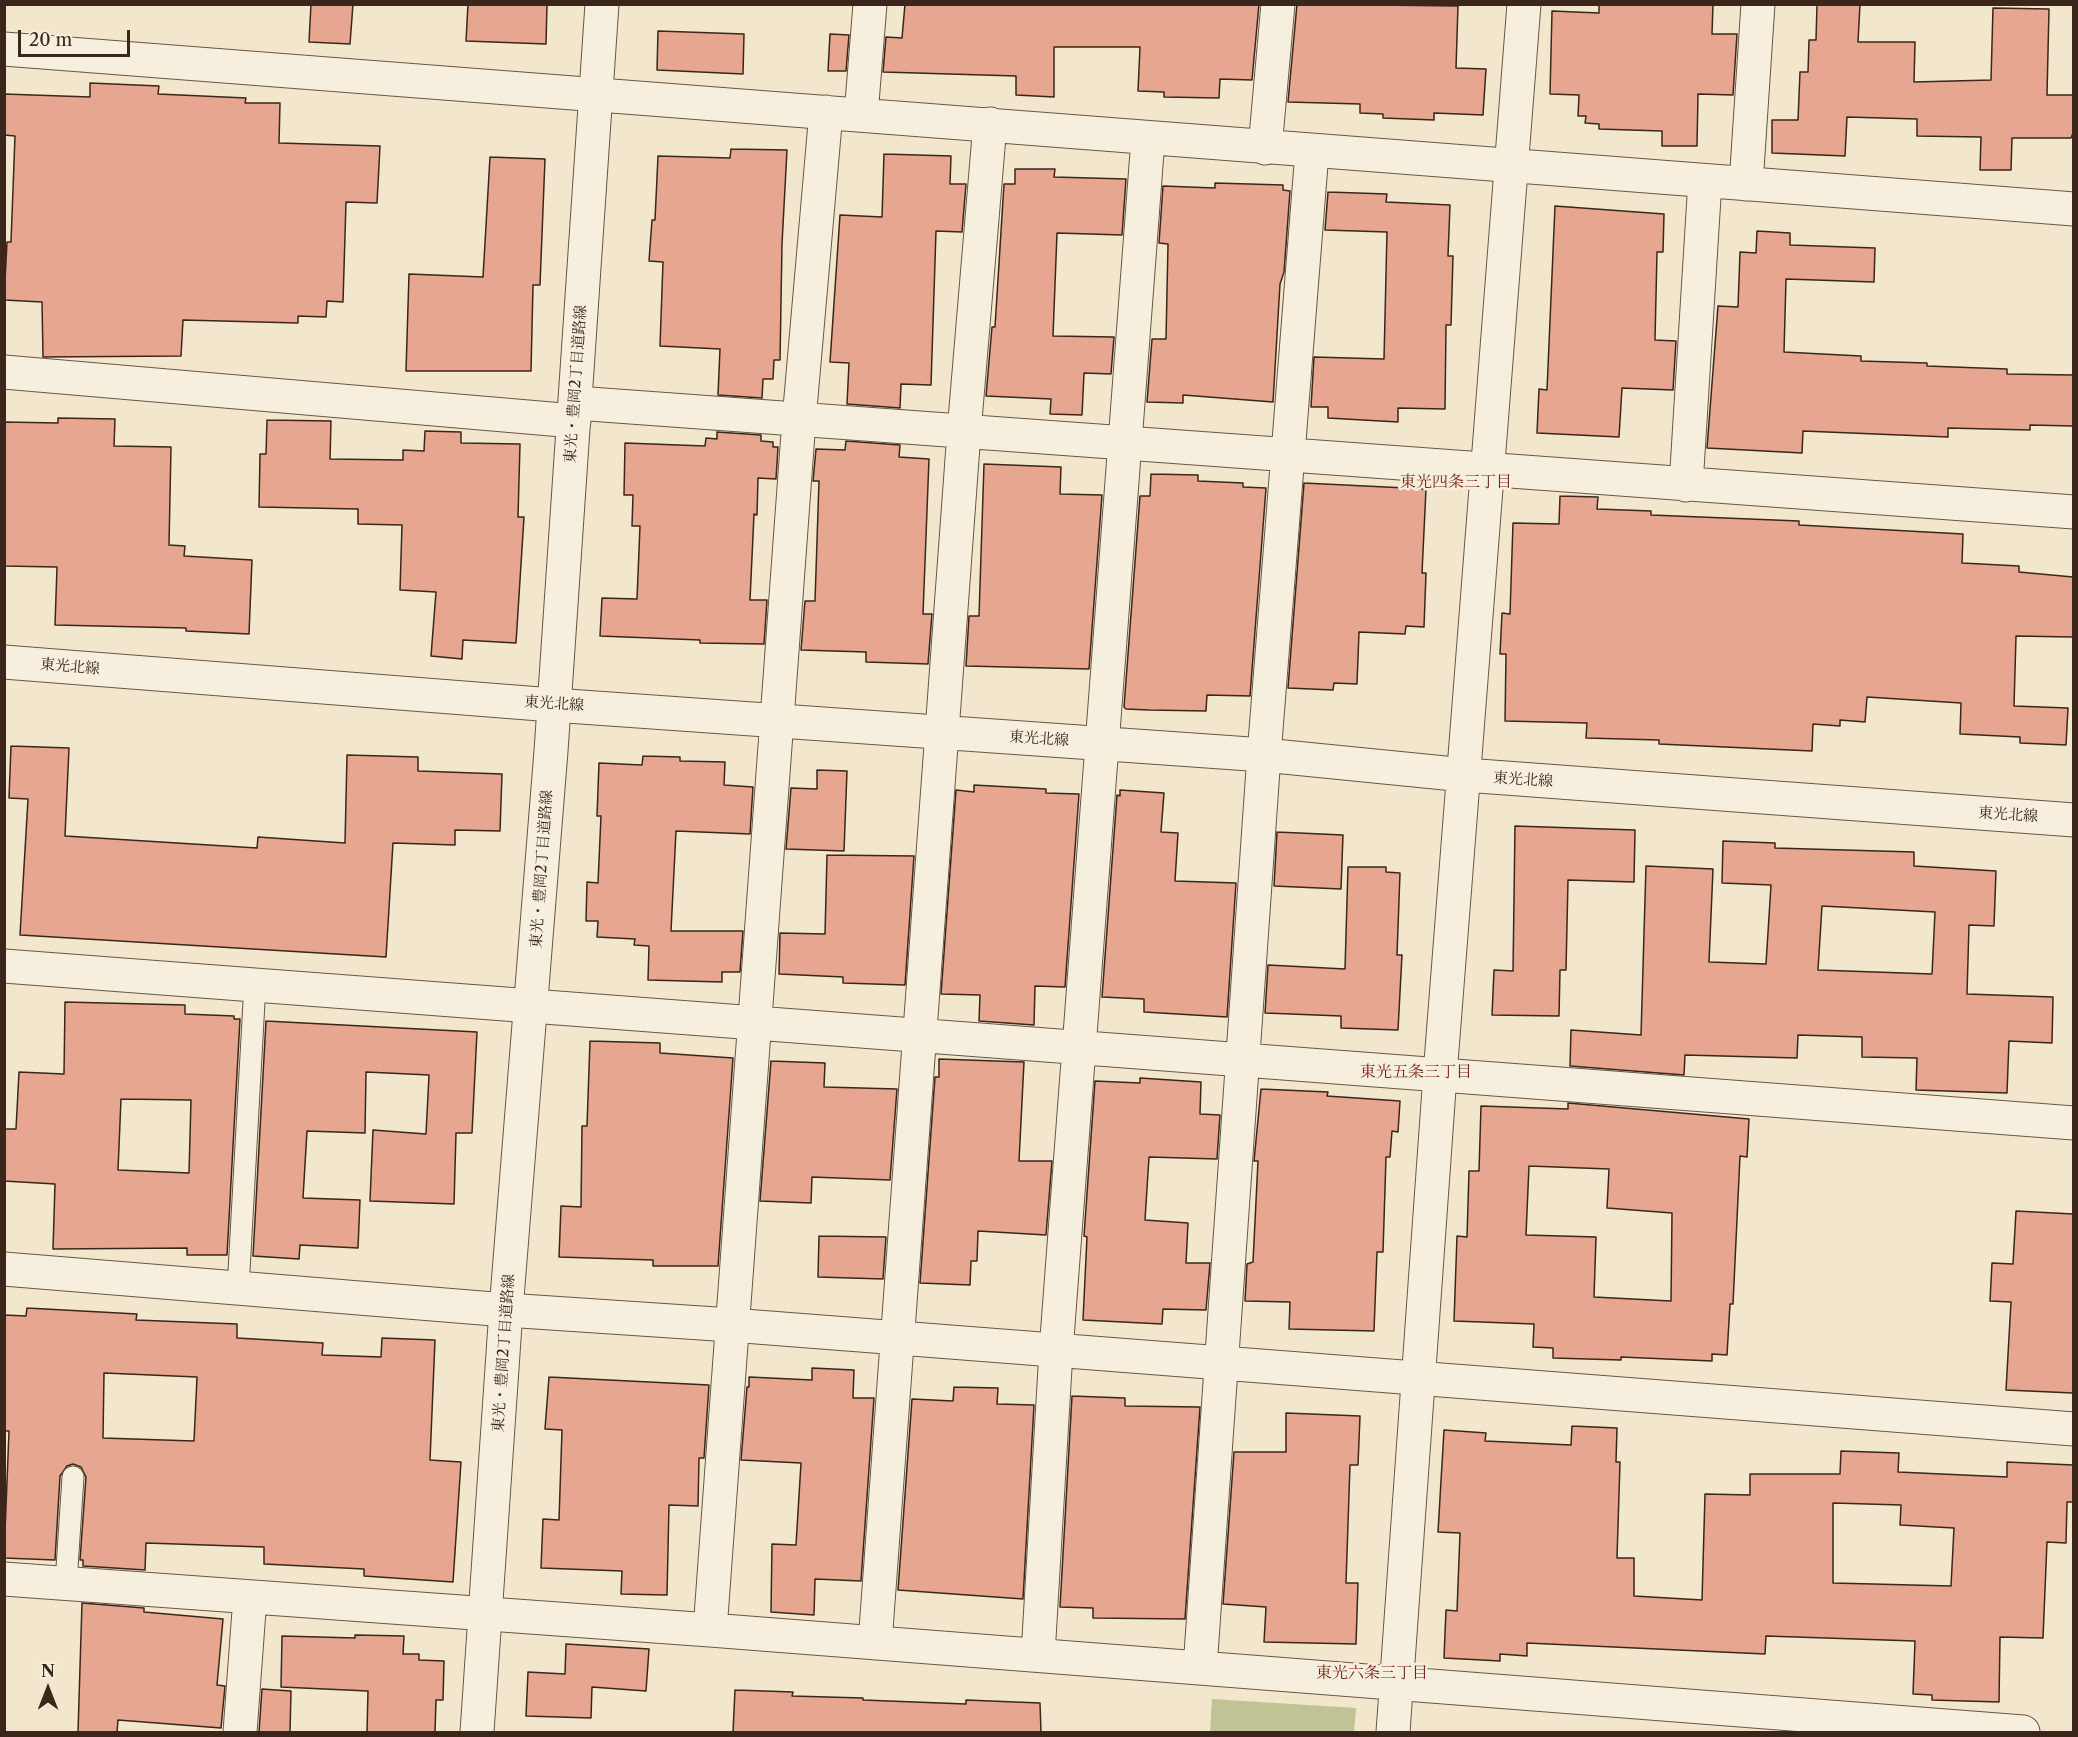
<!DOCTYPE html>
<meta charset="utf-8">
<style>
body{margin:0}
#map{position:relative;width:2078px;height:1737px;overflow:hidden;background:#f2e7cc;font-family:"Libre Caslon Text",serif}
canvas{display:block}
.frame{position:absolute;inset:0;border:6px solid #3a261b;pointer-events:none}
.north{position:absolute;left:18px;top:1659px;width:60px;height:60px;-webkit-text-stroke:4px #f7efde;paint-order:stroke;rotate:0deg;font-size:16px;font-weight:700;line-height:24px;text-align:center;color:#3a261b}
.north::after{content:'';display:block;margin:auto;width:21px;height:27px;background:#3a261b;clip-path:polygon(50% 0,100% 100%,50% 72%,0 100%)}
.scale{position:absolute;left:18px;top:30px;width:112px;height:27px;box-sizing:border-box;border:3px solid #3a261b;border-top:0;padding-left:8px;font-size:18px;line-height:21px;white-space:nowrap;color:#3a261b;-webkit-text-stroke:4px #f7efde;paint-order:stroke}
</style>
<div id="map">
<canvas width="2078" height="1737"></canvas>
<div class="frame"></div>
<div class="north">N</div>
<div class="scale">20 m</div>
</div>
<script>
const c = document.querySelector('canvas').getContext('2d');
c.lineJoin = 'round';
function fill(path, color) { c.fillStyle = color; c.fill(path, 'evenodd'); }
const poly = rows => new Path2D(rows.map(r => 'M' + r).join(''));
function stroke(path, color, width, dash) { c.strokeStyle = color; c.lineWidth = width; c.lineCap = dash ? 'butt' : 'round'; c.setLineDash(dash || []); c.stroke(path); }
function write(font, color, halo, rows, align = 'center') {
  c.font = font + ' "Libre Caslon Text","Noto Serif JP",serif'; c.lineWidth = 5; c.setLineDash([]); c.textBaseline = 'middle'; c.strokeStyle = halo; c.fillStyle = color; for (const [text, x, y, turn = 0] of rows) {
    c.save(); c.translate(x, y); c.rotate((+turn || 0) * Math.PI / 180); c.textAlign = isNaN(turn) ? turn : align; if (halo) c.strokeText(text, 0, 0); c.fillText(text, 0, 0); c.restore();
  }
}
const green = poly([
 [1212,1699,1356,1708,1354,1732,1210,1732]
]);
const building = poly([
 [311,4,353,4,350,44,309,42,311,4],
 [468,4,547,4,546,44,466,41,468,4],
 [905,4,1259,4,1252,80,1220,79,1219,98,1164,97,1164,92,1138,91,1140,47,1054,47,1054,97,1016,95,1016,76,883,72,886,37,902,38,905,4],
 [1297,4,1458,6,1456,68,1486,69,1483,115,1434,113,1434,120,1383,118,1383,114,1360,113,1360,104,1288,102,1297,4],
 [1599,4,1713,4,1712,34,1737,34,1733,95,1698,94,1697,146,1662,146,1662,131,1599,129,1599,124,1585,123,1586,116,1578,116,1579,95,1550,94,1552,11,1599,13,1599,4],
 [1817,4,1860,4,1858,42,1915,42,1914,82,1991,80,1993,8,2049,9,2047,95,2073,95,2073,133,2071,138,2012,138,2011,170,1980,170,1981,137,1917,136,1917,119,1847,117,1845,156,1772,153,1772,120,1798,120,1800,72,1808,72,1809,40,1816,40,1817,4],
 [658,31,744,34,743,74,657,70,658,31],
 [830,34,849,35,846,71,828,71,830,34],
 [90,83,159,86,158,94,246,98,245,103,280,103,279,143,380,146,377,203,346,202,343,302,327,301,326,317,298,316,298,323,183,320,181,356,43,357,42,302,4,300,7,242,11,242,15,136,4,135,4,94,90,97,90,83],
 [731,149,787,150,782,244,780,360,774,360,773,379,763,379,762,398,718,395,720,349,660,346,663,262,649,261,652,220,655,220,658,156,730,158,731,149],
 [884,154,951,156,950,184,966,184,962,232,936,231,931,385,901,384,900,408,847,404,849,363,830,362,840,215,882,217,884,154],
 [490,157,545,159,540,285,533,285,531,371,406,371,409,274,483,277,490,157],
 [1015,169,1055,169,1054,177,1126,179,1122,235,1057,233,1053,336,1114,337,1111,374,1084,373,1082,415,1050,414,1051,399,986,396,992,327,995,327,1004,184,1015,184,1015,169],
 [1215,183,1283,185,1283,190,1290,191,1284,272,1280,284,1273,402,1183,395,1183,403,1147,402,1152,339,1166,339,1168,244,1159,243,1163,186,1215,188,1215,183],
 [1328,192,1387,194,1386,202,1450,205,1448,256,1453,256,1451,325,1446,325,1445,409,1398,408,1398,422,1328,418,1328,407,1311,407,1314,357,1384,359,1387,232,1325,230,1328,192],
 [1555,206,1664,214,1663,252,1657,252,1655,340,1676,341,1673,390,1622,388,1619,437,1537,433,1539,389,1547,390,1555,206],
 [1757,231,1790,233,1790,245,1875,248,1874,282,1786,279,1784,352,1861,356,1861,361,1927,363,1927,366,2007,369,2007,374,2073,375,2073,426,2030,425,2030,430,1948,428,1948,437,1803,431,1802,453,1707,448,1718,306,1738,307,1740,252,1756,253,1757,231],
 [58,418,115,419,114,446,171,447,169,545,185,546,184,556,252,560,249,634,186,631,186,628,55,625,57,567,4,566,4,422,58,423,58,418],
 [267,420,331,421,330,459,403,460,403,450,424,451,425,431,461,432,461,443,520,444,518,517,524,517,516,643,463,640,462,659,431,656,436,592,400,590,402,525,358,524,358,509,259,507,260,454,266,454,267,420],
 [717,432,761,435,761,441,773,442,773,447,778,447,776,479,758,478,757,515,754,514,750,600,767,600,764,644,700,643,700,640,600,636,602,598,637,599,640,526,632,526,633,495,624,495,625,443,705,446,706,438,717,439,717,432],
 [846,441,900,445,899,457,929,459,923,614,932,614,928,664,866,662,866,652,801,650,805,601,815,601,819,481,813,481,816,449,845,450,846,441],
 [984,464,1061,467,1060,494,1102,495,1089,669,966,666,969,616,979,616,984,464],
 [1151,474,1198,475,1198,481,1243,483,1243,487,1266,488,1250,696,1207,695,1206,711,1149,710,1126,709,1124,707,1140,496,1150,496,1151,474],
 [1304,483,1426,489,1422,573,1426,573,1424,627,1406,626,1405,634,1359,632,1357,684,1334,683,1333,690,1288,688,1304,483],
 [1560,496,1598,497,1597,509,1651,511,1651,515,1799,521,1799,525,1963,534,1962,563,2019,566,2019,572,2073,577,2073,637,2016,636,2014,706,2068,708,2066,745,2020,743,2020,737,1960,734,1961,703,1867,697,1865,722,1840,720,1840,726,1813,724,1812,751,1659,744,1659,740,1586,738,1587,723,1505,721,1506,654,1500,654,1502,613,1510,614,1513,523,1559,524,1560,496],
 [11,746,69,748,65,836,257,848,258,837,345,843,347,755,418,757,418,771,502,774,500,831,455,830,455,845,393,843,386,957,20,935,28,799,9,798,11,746],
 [643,756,680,757,680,761,725,762,724,785,753,787,750,834,676,831,671,931,743,931,740,972,722,972,722,982,648,980,649,946,634,945,635,939,597,937,598,921,586,921,587,882,598,883,601,816,597,816,599,763,642,765,643,756],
 [817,770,847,771,844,851,786,849,791,788,817,789,817,770],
 [974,785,1046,789,1046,793,1079,794,1065,987,1035,986,1034,1025,979,1021,980,995,941,994,956,790,974,792,974,785],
 [1120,790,1164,793,1161,832,1178,833,1175,881,1236,883,1227,1017,1144,1012,1144,999,1102,997,1117,795,1120,796,1120,790],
 [1515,826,1635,830,1634,882,1568,880,1566,970,1560,970,1559,1016,1492,1015,1494,970,1513,971,1515,826],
 [1277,832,1343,835,1341,889,1274,886,1277,832],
 [1723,841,1775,843,1775,848,1914,852,1914,866,1996,871,1994,926,1969,925,1967,994,2053,997,2052,1043,2009,1041,2007,1093,1916,1090,1917,1058,1862,1057,1862,1037,1798,1035,1797,1058,1685,1055,1684,1075,1570,1066,1571,1030,1641,1035,1646,866,1713,869,1709,962,1766,964,1771,885,1722,883,1723,841],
 [1822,906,1935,912,1932,974,1818,970,1822,906],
 [827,855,914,856,905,985,843,983,843,977,779,974,780,933,825,934,827,855],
 [1348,867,1386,867,1386,872,1400,873,1397,955,1402,955,1398,1030,1341,1028,1341,1016,1265,1013,1268,965,1345,969,1348,867],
 [65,1002,185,1005,185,1014,234,1016,234,1019,240,1019,227,1255,187,1255,187,1248,53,1249,55,1184,4,1181,4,1129,16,1129,19,1072,64,1074,65,1002],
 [121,1099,191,1100,189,1173,118,1170,121,1099],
 [266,1021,477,1032,472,1133,456,1133,454,1204,370,1201,373,1130,426,1134,429,1075,366,1072,365,1133,307,1131,303,1198,360,1200,358,1248,300,1245,299,1259,253,1256,266,1021],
 [590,1041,660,1043,660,1053,733,1058,718,1266,653,1266,653,1260,559,1257,561,1206,581,1207,582,1126,587,1126,590,1041],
 [939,1059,1024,1062,1019,1161,1052,1161,1046,1235,978,1231,977,1261,971,1261,970,1285,920,1283,935,1077,939,1077,939,1059],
 [771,1061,825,1063,824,1087,897,1089,890,1180,812,1177,811,1203,760,1201,771,1061],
 [1140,1078,1201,1082,1200,1114,1220,1115,1217,1159,1149,1157,1145,1220,1188,1223,1186,1263,1210,1263,1206,1310,1163,1309,1162,1324,1083,1320,1087,1237,1084,1236,1095,1081,1140,1083,1140,1078],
 [1261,1089,1328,1092,1327,1096,1400,1101,1398,1132,1392,1131,1390,1157,1386,1157,1383,1252,1377,1252,1374,1331,1289,1329,1290,1302,1245,1301,1247,1264,1253,1262,1258,1161,1254,1161,1261,1089],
 [1568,1103,1749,1119,1747,1157,1740,1156,1733,1304,1730,1304,1727,1355,1712,1354,1712,1361,1621,1357,1621,1360,1553,1358,1553,1348,1533,1347,1534,1324,1454,1321,1457,1236,1467,1237,1469,1171,1479,1171,1481,1106,1568,1109,1568,1103],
 [1529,1166,1609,1169,1607,1208,1672,1213,1671,1301,1594,1297,1596,1237,1526,1235,1529,1166],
 [2016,1211,2073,1214,2073,1393,2006,1390,2011,1302,1990,1301,1992,1263,2013,1264,2016,1211],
 [819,1236,886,1237,883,1279,818,1277,819,1236],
 [27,1308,137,1314,136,1320,237,1324,237,1338,323,1343,322,1355,381,1357,382,1338,435,1340,430,1460,461,1462,453,1582,364,1576,364,1569,264,1564,264,1547,146,1543,145,1570,83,1566,83,1560,80,1560,86,1477,81,1467,73,1464,67,1466,60,1476,55,1560,4,1558,9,1431,4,1431,4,1315,26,1316,27,1308],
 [104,1373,197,1377,194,1441,103,1438,104,1373],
 [812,1368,854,1370,853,1398,874,1398,861,1581,815,1579,814,1615,771,1612,772,1544,796,1545,801,1463,741,1460,747,1387,749,1387,749,1377,812,1380,812,1368],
 [549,1377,709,1385,704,1458,699,1458,698,1506,669,1505,667,1595,621,1594,622,1571,541,1568,543,1519,559,1520,562,1430,545,1429,549,1377],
 [954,1387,998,1388,997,1404,1034,1405,1023,1599,898,1590,912,1399,953,1401,954,1387],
 [1072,1396,1125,1398,1125,1406,1200,1407,1185,1619,1093,1618,1093,1608,1060,1607,1072,1396],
 [1286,1413,1360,1416,1358,1465,1350,1465,1346,1583,1358,1583,1356,1644,1264,1642,1266,1607,1223,1604,1234,1452,1286,1452,1286,1413],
 [1572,1426,1617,1428,1616,1462,1620,1462,1617,1558,1634,1558,1634,1596,1702,1600,1705,1494,1750,1495,1750,1474,1840,1474,1841,1451,1899,1453,1898,1472,2007,1477,2007,1462,2073,1465,2073,1502,2067,1502,2066,1543,2047,1542,2043,1638,2000,1637,1999,1702,1932,1700,1932,1695,1913,1694,1915,1641,1766,1636,1765,1654,1527,1643,1527,1656,1500,1654,1500,1661,1444,1658,1446,1610,1457,1611,1460,1533,1438,1532,1444,1430,1486,1433,1485,1441,1571,1445,1572,1426],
 [1833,1503,1901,1505,1900,1525,1954,1528,1951,1586,1833,1583,1833,1503],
 [82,1603,144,1608,144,1612,223,1619,217,1685,225,1686,221,1728,118,1720,117,1732,78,1732,82,1603],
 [355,1635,404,1636,403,1654,419,1654,419,1660,444,1661,443,1700,436,1700,435,1732,367,1732,368,1691,281,1687,282,1636,355,1638,355,1635],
 [566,1644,649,1649,646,1691,592,1687,591,1718,526,1716,528,1672,565,1674,566,1644],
 [262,1689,291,1691,290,1732,259,1732,262,1689],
 [735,1690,793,1692,792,1696,863,1698,863,1700,966,1704,966,1700,1040,1703,1041,1732,733,1732,735,1690]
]);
const service = poly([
 [238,1289,255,984],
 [66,1583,73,1477]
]);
const minor = poly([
 [4,49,2074,209],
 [861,115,870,4],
 [1265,148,1278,4],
 [1746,184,1758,4],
 [4,372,574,421],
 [576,403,2074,512],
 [1686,485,1705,181],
 [4,662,553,705,1264,755,1465,775,2074,820],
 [4,966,2074,1123],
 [4,1269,506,1310,731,1325,2074,1429],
 [4,1579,710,1630,2023,1732],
 [710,1630,799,420,826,112],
 [875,1643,964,432,990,124],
 [1038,1655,1056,1351,1148,139],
 [1200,1668,1264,755,1312,152],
 [240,1732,250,1597],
 [1393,1732,1440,1075,1524,4]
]);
const tertiary = poly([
 [477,1732,506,1310,551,751,602,4]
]);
const streetNames = [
 ["東光・豊岡2丁目道路線",576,384,-86],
 ["東光北線",70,667,5],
 ["東光北線",554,704,4],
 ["東光北線",1039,739,4],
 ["東光北線",1523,780,4],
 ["東光北線",2008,815,4],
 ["東光・豊岡2丁目道路線",542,869,-86],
 ["東光・豊岡2丁目道路線",504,1353,-86]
];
const neighbourhoodNames = [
 ["東光四条三丁目",1456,482],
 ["東光五条三丁目",1416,1072],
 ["東光六条三丁目",1372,1673]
];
fill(green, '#c0c494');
fill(building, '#e7a68f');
stroke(building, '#3a261b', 1.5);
stroke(service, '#685647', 23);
stroke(minor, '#685647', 35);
stroke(tertiary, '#685647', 35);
stroke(service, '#f7efde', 21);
stroke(minor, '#f7efde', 33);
stroke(tertiary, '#f7efde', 33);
write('15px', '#3a261b', '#f7efde', streetNames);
write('16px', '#7a1f14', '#f7efde', neighbourhoodNames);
</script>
